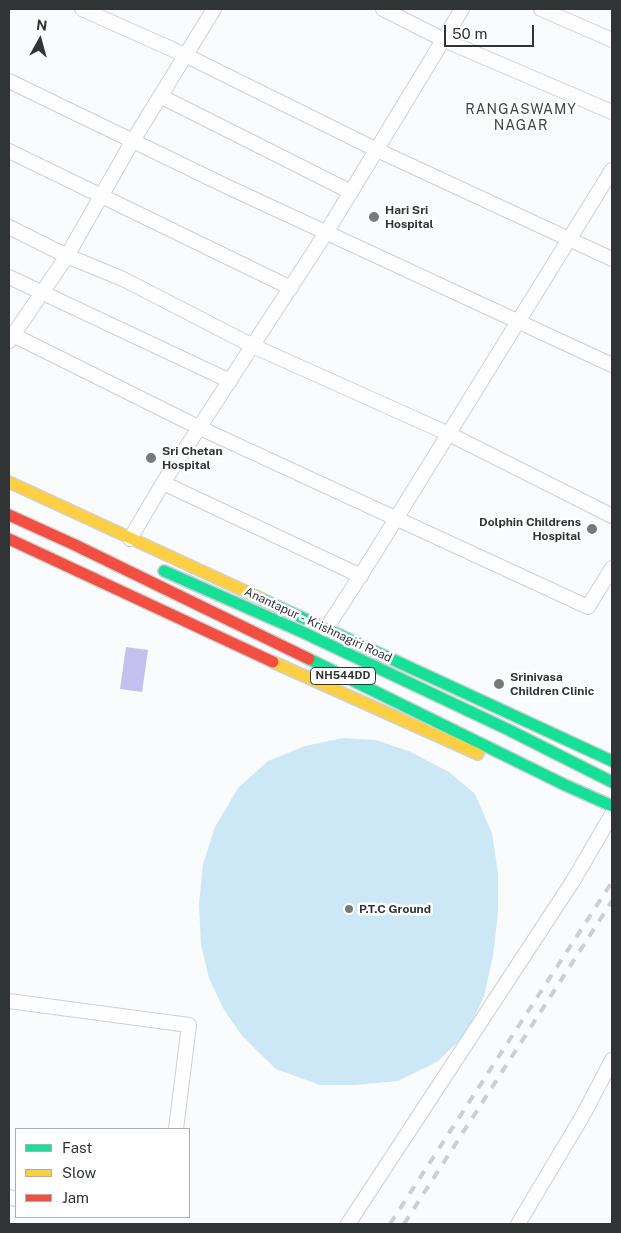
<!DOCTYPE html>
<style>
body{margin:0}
#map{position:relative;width:621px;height:1233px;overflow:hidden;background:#f9fbfd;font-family:"Public Sans",sans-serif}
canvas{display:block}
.frame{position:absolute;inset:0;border:10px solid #313435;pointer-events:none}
.legend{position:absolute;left:15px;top:1128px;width:175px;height:90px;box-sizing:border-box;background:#fff;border:1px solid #adaeae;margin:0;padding:6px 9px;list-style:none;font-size:15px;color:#313435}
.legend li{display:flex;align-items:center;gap:10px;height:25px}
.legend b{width:25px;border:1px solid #adaeae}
.north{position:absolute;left:15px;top:15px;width:50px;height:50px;-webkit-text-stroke:4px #fff;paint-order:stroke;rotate:7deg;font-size:14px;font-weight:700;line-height:20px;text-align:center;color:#313435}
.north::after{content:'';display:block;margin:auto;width:18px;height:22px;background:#313435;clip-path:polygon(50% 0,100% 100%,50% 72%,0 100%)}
.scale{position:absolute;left:444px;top:25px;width:90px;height:22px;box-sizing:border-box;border:2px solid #313435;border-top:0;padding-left:6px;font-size:15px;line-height:18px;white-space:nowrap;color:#313435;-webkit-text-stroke:4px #fff;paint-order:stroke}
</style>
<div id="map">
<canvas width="621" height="1233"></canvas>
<div class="frame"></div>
<ul class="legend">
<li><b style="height:6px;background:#16e098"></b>Fast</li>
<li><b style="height:6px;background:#ffcf43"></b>Slow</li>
<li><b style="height:6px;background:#f24e42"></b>Jam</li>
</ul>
<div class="north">N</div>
<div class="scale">50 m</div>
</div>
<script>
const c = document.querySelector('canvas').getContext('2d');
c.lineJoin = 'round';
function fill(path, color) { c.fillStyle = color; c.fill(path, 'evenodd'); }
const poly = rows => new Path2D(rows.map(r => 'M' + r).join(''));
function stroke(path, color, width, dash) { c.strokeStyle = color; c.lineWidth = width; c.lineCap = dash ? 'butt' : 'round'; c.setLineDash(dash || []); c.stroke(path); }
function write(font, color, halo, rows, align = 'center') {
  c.font = font + ' "Public Sans",sans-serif'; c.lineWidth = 5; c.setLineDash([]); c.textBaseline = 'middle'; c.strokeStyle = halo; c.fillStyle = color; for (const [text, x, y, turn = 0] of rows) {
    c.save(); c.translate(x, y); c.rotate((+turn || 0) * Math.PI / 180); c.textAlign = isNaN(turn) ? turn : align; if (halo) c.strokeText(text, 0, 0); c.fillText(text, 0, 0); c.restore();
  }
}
const green = poly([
 [343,738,376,740,411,752,449,772,475,794,492,833,498,873,498,913,493,956,484,996,466,1034,437,1062,398,1081,355,1085,320,1085,276,1069,242,1036,223,1008,209,978,201,945,199,905,203,864,215,827,238,788,268,761,305,746]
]);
const water = poly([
 [126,647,148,650,142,692,120,689]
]);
const street = poly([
 [82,9,185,55,377,150,612,259],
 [383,9,444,40,612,112],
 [541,9,612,40],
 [9,81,228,187,612,365],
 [160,96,351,192],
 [9,151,291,288],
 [9,227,67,256,123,279,253,346,449,434,612,516],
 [9,277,230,381],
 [9,333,200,428,588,607,612,568],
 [9,341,67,256,132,142,214,9],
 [163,483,361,576],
 [130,539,163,483,326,233,462,9],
 [326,629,371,559,612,170],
 [9,1001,189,1025,176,1129],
 [9,1197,16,1199],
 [348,1224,573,881,612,814],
 [518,1224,582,1117,612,1060]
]);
const fast = poly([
 [164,571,300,631,509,730,612,782],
 [262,599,612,761],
 [309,659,565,785,612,806]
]);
const slow = poly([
 [9,482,262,599],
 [273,662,478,754]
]);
const jam = poly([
 [9,515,75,545,309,659],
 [9,539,273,662]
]);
const rail = poly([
 [390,1224,612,882],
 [404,1224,612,901]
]);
const markers = [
 [374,217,6,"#777a7b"],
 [151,458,6,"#777a7b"],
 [592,529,6,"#777a7b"],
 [499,684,6,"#777a7b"],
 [349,909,5,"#777a7b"]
];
const shields = [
 [343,676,65]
];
const shieldNames = [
 ["NH544DD",343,676]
];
const poiNames = [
 ["Hari Sri",385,210],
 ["Hospital",385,224],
 ["Sri Chetan",162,451],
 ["Hospital",162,465],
 ["Dolphin Childrens",581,522,"right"],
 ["Hospital",581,536,"right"],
 ["Srinivasa",510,677],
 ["Children Clinic",510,691],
 ["P.T.C Ground",359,909]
];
const streetNames = [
 ["Anantapur - Krishnagiri Road",318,625,25]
];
const neighbourhoodNames = [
 ["RANGASWAMY",521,110],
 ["NAGAR",521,126]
];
fill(green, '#cce7f5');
fill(water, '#c4c0ee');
stroke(street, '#ced0d2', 16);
stroke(fast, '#ced0d2', 14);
stroke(slow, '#ced0d2', 14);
stroke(jam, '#ced0d2', 14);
stroke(street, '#fefeff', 14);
stroke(fast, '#16e098', 11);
stroke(slow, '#ffcf43', 11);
stroke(jam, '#f24e42', 11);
stroke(rail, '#cecece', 4, [9, 9]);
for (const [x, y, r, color] of markers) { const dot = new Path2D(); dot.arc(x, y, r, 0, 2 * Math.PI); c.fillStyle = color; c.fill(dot); stroke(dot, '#fff', 2); }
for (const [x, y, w] of shields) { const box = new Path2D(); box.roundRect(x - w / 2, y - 8.5, w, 17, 4); c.fillStyle = '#fff'; c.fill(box); stroke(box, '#313435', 1); }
write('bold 11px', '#313435', null, shieldNames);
write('bold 12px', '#313435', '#fff', poiNames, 'left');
write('12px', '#313435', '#fff', streetNames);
c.letterSpacing = '1px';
write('14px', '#3f4548', '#fff', neighbourhoodNames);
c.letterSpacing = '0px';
</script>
